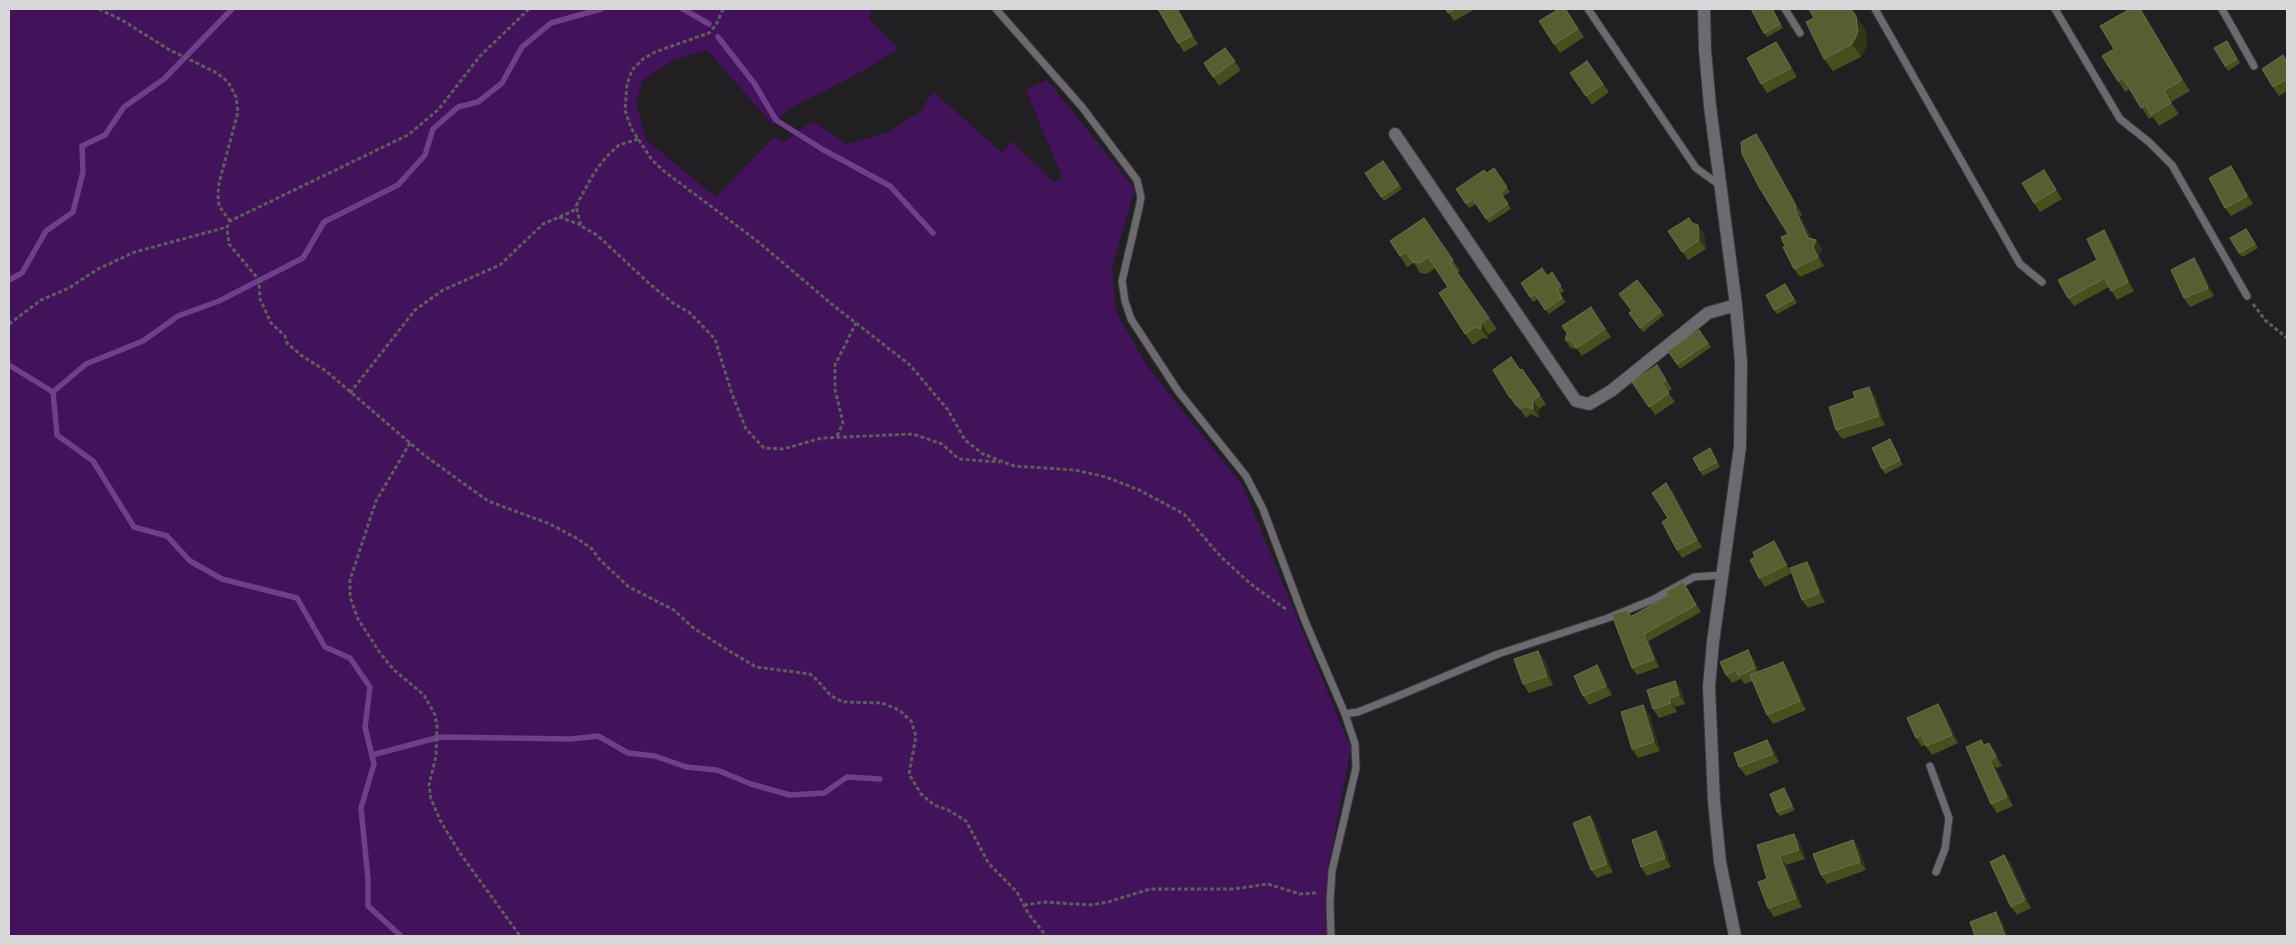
<!DOCTYPE html>
<style>
body{margin:0}
#map{position:relative;width:2296px;height:945px;overflow:hidden;background:#211f22;font-family:"Fira Sans",sans-serif}
canvas{display:block}
.frame{position:absolute;inset:0;border:10px solid #d7d6d8;pointer-events:none}
</style>
<div id="map">
<canvas width="2296" height="945"></canvas>
<div class="frame"></div>
</div>
<script>
const c = document.querySelector('canvas').getContext('2d');
c.lineJoin = 'round';
function fill(path, color) { c.fillStyle = color; c.fill(path, 'evenodd'); }
const poly = rows => new Path2D(rows.map(r => 'M' + r).join(''));
function stroke(path, color, width, dash) { c.strokeStyle = color; c.lineWidth = width; c.lineCap = dash ? 'butt' : 'round'; c.setLineDash(dash || []); c.stroke(path); }
const green = poly([
 [9,9,872,9,869,19,899,49,861,72,789,109,773,125,707,50,674,60,643,80,636,102,646,140,716,197,774,137,783,143,813,121,847,144,886,133,921,111,933,91,1002,153,1011,141,1055,183,1062,177,1026,90,1047,80,1135,189,1112,268,1116,312,1148,367,1243,486,1351,749,1327,873,1328,936,9,936]
]);
const stream = poly([
 [683,9,709,24],
 [718,37,754,83,776,120,822,149,890,186,933,233],
 [9,280,22,273,46,231,73,212,83,172,82,146,105,135,124,107,164,79,232,9],
 [9,365,53,392,57,435,93,461,134,527,167,536,190,561,222,579,297,598,325,647,350,658,370,687,365,727,374,764,361,808,368,879,368,906,401,936],
 [53,392,86,364,143,341,178,316,219,301,303,258,324,222,398,185,425,155,433,129,458,107,478,102,502,83,522,47,551,23,601,9],
 [372,755,440,737,571,739,598,736,628,753,655,756,686,767,717,770,751,784,790,795,824,793,847,777,880,779]
]);
const path = poly([
 [99,9,122,20,168,49,217,73,228,82,236,97,238,112,219,183,218,195,219,206,230,221],
 [529,9,480,56,439,109,408,135,230,221,227,227,229,244,259,280,260,299,271,323,285,336,287,343,302,356,326,371,424,455,488,501,550,524,578,539,592,549,600,560,629,587,674,610,692,627,726,649,756,667,810,674,818,681,831,696,843,702,882,703,899,710,911,721,916,736,909,774,921,794,934,805,948,810,966,821,989,864,1017,892,1028,913,1046,936],
 [723,9,716,25,709,33,655,52,643,59,632,70,627,84,625,110,631,128,652,160,665,172,756,240,834,306,910,365,948,410,965,440,983,454,1014,466,1075,470,1106,477,1139,490,1184,514,1221,557,1252,585,1287,610],
 [638,139,619,145,606,157,594,173,576,206,581,226,597,235,652,286,673,303,690,313,715,339,732,394,746,429,764,448,783,449,822,438,913,434,942,444,959,459,1000,462],
 [559,217,581,225],
 [2253,304,2266,321,2287,338],
 [9,324,41,300,69,288,98,269,135,252,227,227],
 [350,393,415,310,443,290,500,265,543,224,573,211,575,206],
 [837,436,843,423,835,389,835,365,856,323],
 [410,443,376,501,350,580,350,597,358,619,380,653,394,670,424,695,435,715,437,726,436,756,429,785,431,799,441,822,460,853,520,936],
 [1024,905,1045,902,1089,905,1108,902,1150,889,1233,889,1268,884,1300,894,1318,893]
]);
const service = poly([
 [996,9,1082,107,1137,180,1141,197,1139,208,1122,281,1125,301,1131,319,1178,391,1246,476,1263,509,1305,621,1345,714,1358,712,1398,696,1498,654,1608,618,1652,600,1694,577,1723,575],
 [1588,9,1696,168,1721,186],
 [1785,9,1800,33],
 [1875,9,2020,264,2042,282],
 [2055,9,2120,119,2149,142,2172,165,2247,296],
 [2222,9,2254,66],
 [1930,766,1949,818,1945,849,1936,872],
 [1331,936,1330,902,1332,871,1356,768,1355,744,1345,714]
]);
const minor = poly([
 [1704,9,1705,50,1710,106,1736,305,1741,362,1740,447,1713,642,1709,687,1714,801,1720,862,1735,936],
 [1395,134,1576,401,1589,404,1611,391,1708,313,1736,305]
]);
const wall = poly([
 [1158,9,1178,9,1198,44,1184,52,1178,43],
 [1446,9,1475,9,1454,21],
 [1566,9,1584,37,1560,53,1554,44],
 [1773,9,1783,28,1767,37,1764,33],
 [2130,9,2140,9,2190,91,2171,102,2179,114,2159,126,2153,117,2149,119,2130,89,2125,92,2118,81,2114,49],
 [1865,29,1867,45,1861,57,1833,71,1824,59],
 [2230,46,2240,63,2228,71,2225,66],
 [1225,48,1241,70,1219,86,1204,63],
 [1782,50,1797,77,1767,93,1761,84],
 [1587,61,1609,92,1592,105,1586,96],
 [2287,61,2287,91,2279,96,2273,87],
 [1762,142,1802,215,1800,216,1811,238,1816,240,1822,249,1819,256,1824,266,1800,277,1794,269,1785,246,1788,234],
 [1383,161,1402,189,1384,201,1365,173],
 [2231,166,2237,175,2253,204,2231,216,2225,208],
 [1494,168,1510,192,1503,196,1511,209,1489,223,1476,204,1469,208,1456,189,1487,173],
 [2044,170,2062,199,2040,212,2034,203],
 [1424,218,1460,271,1457,273,1497,329,1489,334,1488,339,1483,338,1473,345,1465,334,1448,287,1435,268,1427,274,1420,273,1414,263,1407,267,1390,241],
 [1692,223,1698,225,1704,234,1706,249,1688,260,1668,231],
 [2104,230,2110,239,2134,291,2117,300,2109,287,2074,306,2068,298,2097,260],
 [2249,233,2258,248,2242,257,2239,253],
 [2194,258,2200,267,2214,296,2190,307,2184,298],
 [1552,272,1564,291,1560,294,1566,302,1549,314,1538,299,1533,302,1521,283,1547,276],
 [1637,280,1664,315,1643,332,1629,313,1632,311],
 [1788,289,1797,303,1777,314,1774,310],
 [1591,307,1611,337,1582,356,1577,349,1571,348,1565,340],
 [1699,330,1711,347,1680,369,1668,351],
 [1657,365,1672,389,1668,392,1675,402,1655,415,1632,382],
 [1522,369,1546,404,1539,409,1539,418,1531,414,1526,418,1518,406,1516,407,1510,398,1520,370],
 [1875,396,1885,425,1842,439,1836,430],
 [1890,439,1903,465,1885,474,1882,469],
 [1710,448,1720,467,1703,476,1700,471],
 [1672,490,1702,547,1682,558,1677,550,1668,518],
 [1774,541,1780,550,1791,573,1813,571,1825,602,1808,608,1802,600,1792,573,1765,587,1759,578,1755,557],
 [1683,582,1688,590,1701,612,1649,641,1659,667,1637,675,1632,668,1627,610,1632,616,1668,596],
 [1754,659,1759,672,1783,662,1789,671,1806,710,1773,724,1767,715,1753,681,1744,684,1741,679,1732,683,1726,675],
 [1545,660,1553,685,1529,693,1523,684],
 [1597,665,1603,674,1612,695,1589,705,1583,696],
 [1675,681,1681,690,1685,704,1675,707,1677,712,1659,718,1653,709],
 [1938,704,1944,713,1958,743,1932,755,1925,745,1922,747,1916,738],
 [1643,705,1649,714,1660,751,1638,758,1632,749],
 [1985,745,1995,752,2002,766,1996,768,2013,806,1997,813,1991,804],
 [1773,748,1779,762,1746,776,1739,767],
 [1787,793,1795,810,1780,816,1777,812],
 [1590,816,1596,825,1613,872,1597,878,1591,870],
 [1794,834,1800,843,1805,859,1786,865,1802,907,1774,917,1768,908,1767,879],
 [1662,840,1671,867,1647,876,1641,867],
 [1853,840,1859,848,1866,870,1827,884,1821,875],
 [2004,855,2011,864,2031,908,2017,915,2011,907]
]);
const shadedWall = poly([
 [1177,9,1178,9,1198,44,1192,36],
 [1851,9,1865,29,1867,45,1861,57,1852,44],
 [2140,9,2145,15,2190,91,2182,80],
 [1776,42,1782,50,1797,77,1791,68],
 [2164,91,2171,102,2179,114,2171,103],
 [1756,134,1762,142,1802,215,1796,206],
 [2231,166,2237,175,2253,204,2247,196],
 [2044,170,2051,179,2062,199,2056,190],
 [1794,207,1800,216,1814,245,1816,240,1822,249,1819,256,1824,266,1818,257],
 [1698,225,1704,234,1706,249,1699,240],
 [2104,230,2110,239,2134,291,2128,282],
 [2194,258,2200,267,2214,296,2208,288],
 [1481,323,1489,334,1488,339,1481,329],
 [1869,387,1875,396,1885,425,1879,416],
 [1533,400,1539,409,1539,418,1533,409],
 [1890,439,1893,444,1903,465,1900,460],
 [1666,483,1672,490,1702,547,1697,540],
 [1774,541,1780,550,1792,573,1786,565],
 [1807,562,1813,571,1825,602,1819,593],
 [1683,582,1688,590,1701,612,1696,605],
 [1644,634,1649,641,1659,667,1654,659],
 [1748,650,1754,659,1761,677,1755,668],
 [1538,651,1545,660,1553,685,1547,676],
 [1783,662,1789,671,1806,710,1800,701],
 [1597,665,1603,674,1612,695,1606,686],
 [1675,681,1681,690,1685,704,1679,695],
 [1669,698,1675,707,1677,712,1671,703],
 [1938,704,1944,713,1958,743,1952,735],
 [1643,705,1649,714,1660,751,1654,742],
 [1767,740,1773,748,1779,762,1773,754],
 [1989,743,1995,752,2002,766,1996,757],
 [1990,760,1996,768,2013,806,2007,797],
 [1784,788,1787,793,1795,810,1792,806],
 [1590,816,1596,825,1613,872,1607,864],
 [1656,831,1662,840,1671,867,1665,858],
 [1794,834,1800,843,1805,859,1799,850],
 [1853,840,1859,848,1866,870,1860,862],
 [2004,855,2011,864,2031,908,2025,900],
 [1780,856,1786,865,1802,907,1796,898],
 [1996,912,2002,921,2008,936,2005,936]
]);
const building = poly([
 [1158,9,1177,9,1192,36,1178,43,1158,9],
 [1446,9,1455,9,1448,13,1446,9],
 [1559,9,1565,9,1578,29,1554,44,1539,21,1559,9],
 [1751,9,1772,9,1780,24,1764,33,1751,9],
 [1809,9,1851,9,1856,16,1858,32,1852,44,1824,59,1806,22,1814,18,1809,9],
 [2130,9,2140,9,2182,80,2164,91,2171,103,2151,115,2146,105,2141,108,2123,78,2118,81,2102,56,2114,49,2100,26,2130,9],
 [2227,41,2237,59,2225,66,2214,48,2227,41],
 [1776,42,1791,68,1761,84,1747,58,1776,42],
 [1225,48,1235,61,1213,77,1204,63,1225,48],
 [2283,55,2287,62,2287,79,2273,87,2262,69,2283,55],
 [1587,61,1603,84,1586,96,1570,73,1587,61],
 [1756,134,1796,206,1794,207,1808,238,1816,240,1813,247,1818,257,1794,269,1783,247,1785,246,1781,237,1788,234,1759,187,1742,154,1741,142,1756,134],
 [1383,161,1399,185,1381,197,1365,173,1383,161],
 [2231,166,2247,196,2225,208,2209,178,2231,166],
 [1494,168,1507,187,1500,192,1508,204,1486,219,1473,199,1466,204,1456,189,1484,170,1487,173,1494,168],
 [2044,170,2056,190,2034,203,2022,183,2044,170],
 [1424,218,1453,260,1450,262,1489,318,1481,323,1481,329,1475,327,1465,334,1439,293,1448,287,1428,257,1420,263,1413,262,1406,252,1400,256,1390,241,1424,218],
 [1689,218,1692,223,1698,225,1699,240,1682,252,1668,231,1689,218],
 [2246,229,2255,244,2239,253,2230,238,2246,229],
 [2104,230,2128,282,2111,291,2105,278,2068,298,2058,280,2097,260,2087,239,2104,230],
 [2194,258,2208,288,2184,298,2171,270,2194,258],
 [1542,268,1547,276,1552,272,1561,286,1557,289,1562,298,1545,310,1535,294,1530,297,1521,283,1542,268],
 [1637,280,1661,311,1640,328,1629,313,1632,311,1619,294,1637,280],
 [1785,284,1794,299,1774,310,1766,295,1785,284],
 [1591,307,1605,329,1576,348,1571,340,1565,340,1567,333,1562,326,1591,307],
 [1699,330,1708,343,1677,364,1668,351,1699,330],
 [1511,357,1520,370,1522,369,1540,395,1533,400,1533,409,1525,406,1520,409,1511,397,1510,398,1493,370,1511,357],
 [1657,365,1666,380,1662,383,1669,393,1649,407,1632,382,1657,365],
 [1869,387,1879,416,1836,430,1829,407,1855,398,1853,392,1869,387],
 [1890,439,1900,460,1882,469,1872,448,1890,439],
 [1710,448,1717,462,1700,471,1693,458,1710,448],
 [1666,483,1697,540,1677,550,1662,522,1668,518,1652,493,1666,483],
 [1774,541,1786,565,1759,578,1750,560,1755,557,1753,552,1774,541],
 [1807,562,1819,593,1802,600,1790,568,1807,562],
 [1683,582,1696,605,1644,634,1654,659,1632,668,1612,615,1627,610,1630,617,1668,596,1666,592,1683,582],
 [1748,650,1755,668,1738,676,1736,670,1726,675,1720,662,1748,650],
 [1538,651,1547,676,1523,684,1514,659,1538,651],
 [1783,662,1800,701,1767,715,1750,675,1783,662],
 [1597,665,1606,686,1583,696,1574,676,1597,665],
 [1675,681,1679,695,1669,698,1671,703,1653,709,1647,690,1675,681],
 [1938,704,1952,735,1926,746,1921,735,1916,738,1907,718,1938,704],
 [1643,705,1654,742,1632,749,1621,712,1643,705],
 [1767,740,1773,754,1739,767,1734,753,1767,740],
 [1981,740,1984,745,1989,743,1996,757,1990,760,2007,797,1991,804,1966,747,1981,740],
 [1784,788,1792,806,1777,812,1770,794,1784,788],
 [1590,816,1607,864,1591,870,1573,823,1590,816],
 [1656,831,1665,858,1641,867,1632,840,1656,831],
 [1794,834,1799,850,1780,856,1796,898,1768,908,1758,882,1767,879,1757,845,1794,834],
 [1853,840,1860,862,1821,875,1813,854,1853,840],
 [2004,855,2025,900,2011,907,1990,862,2004,855],
 [1996,912,2005,936,1975,936,1970,922,1996,912]
]);
fill(green, '#42125b');
stroke(stream, '#6f3f8b', 5.5);
stroke(service, '#3c3a3d', 9);
stroke(minor, '#3c3a3d', 14);
stroke(path, '#5e5c5f', 3, [4, 2.5]);
stroke(service, '#6d6a6f', 7);
stroke(minor, '#6d6a6f', 12);
fill(wall, '#46501e');
fill(shadedWall, '#313617');
fill(building, '#565e32');
stroke(building, '#6a714c', 1);
</script>
